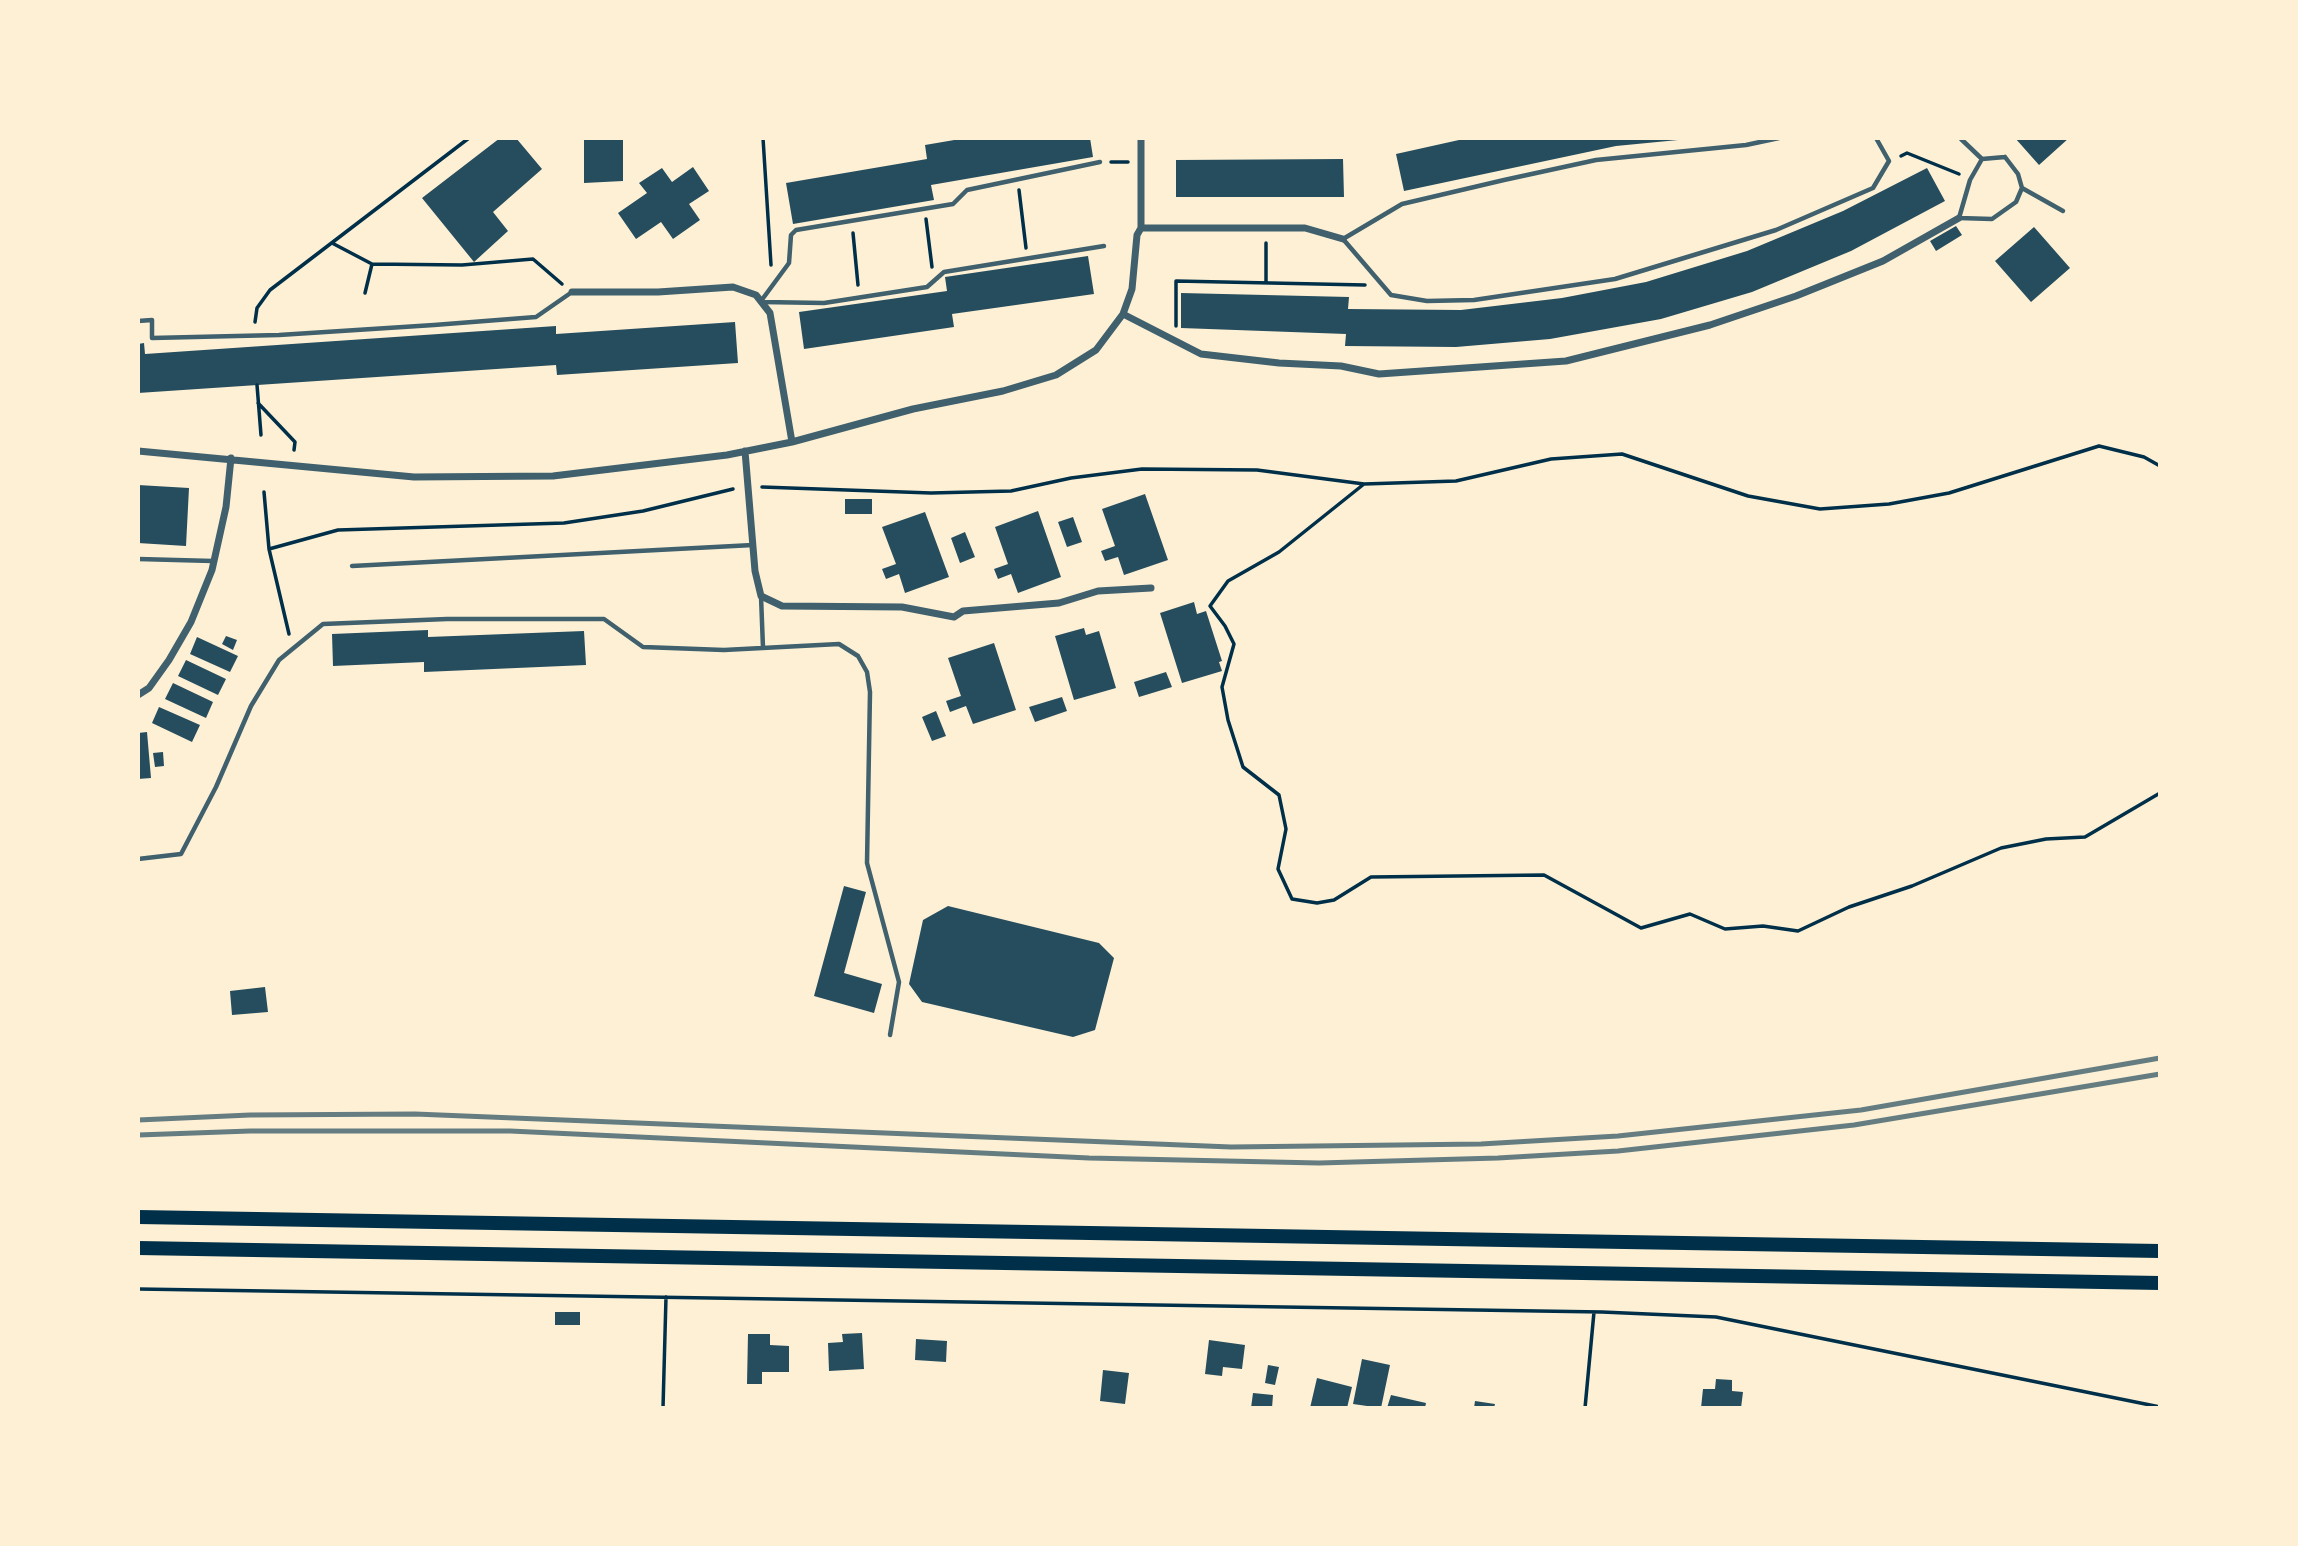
<!DOCTYPE html>
<style>
body{margin:0}
#map{position:relative;width:2298px;height:1546px;overflow:hidden;background:#fdf0d5;font-family:Helvetica,sans-serif}
canvas{display:block}
.frame{position:absolute;inset:0;border:140px solid #fdf0d5;pointer-events:none}
</style>
<div id="map">
<canvas width="2298" height="1546"></canvas>
<div class="frame"></div>
</div>
<script>
const c = document.querySelector('canvas').getContext('2d');
c.lineJoin = 'round';
function fill(path, color) { c.fillStyle = color; c.fill(path, 'evenodd'); }
const poly = rows => new Path2D(rows.map(r => 'M' + r).join(''));
function stroke(path, color, width, dash) { c.strokeStyle = color; c.lineWidth = width; c.lineCap = dash ? 'butt' : 'round'; c.setLineDash(dash || []); c.stroke(path); }
const building = poly([
 [500,138,516,138,542,169,493,212,508,231,474,262,422,198],
 [584,138,623,138,623,181,584,183],
 [966,138,1090,138,1093,157,931,185,934,200,793,224,786,183,927,159,925,145],
 [1468,138,1678,138,1678,140,1616,146,1404,191,1396,154],
 [2015,138,2069,138,2039,165],
 [1343,159,1344,197,1176,197,1176,160],
 [693,167,709,191,689,204,700,220,673,239,661,222,636,239,618,213,647,193,639,183,662,168,672,182],
 [1927,168,1945,201,1851,251,1752,292,1661,319,1550,339,1456,347,1345,346,1346,334,1181,328,1181,293,1349,297,1348,309,1461,310,1562,298,1646,282,1747,251,1843,211],
 [1956,226,1962,235,1936,251,1930,241],
 [2034,227,2070,268,2031,302,1995,261],
 [1088,256,1094,294,952,314,954,327,804,349,799,312,947,291,945,277],
 [735,322,738,363,557,375,556,365,138,393,138,344,144,343,145,354,556,326,556,334],
 [138,485,189,488,186,546,138,543],
 [1145,494,1168,560,1124,575,1118,557,1105,561,1101,551,1115,546,1102,509],
 [845,499,872,499,872,514,845,514],
 [1038,511,1061,577,1018,593,1011,574,998,579,994,569,1008,564,995,527],
 [925,512,949,577,905,593,899,574,886,579,882,569,896,564,882,527],
 [1073,517,1082,542,1067,547,1058,522],
 [965,532,975,557,960,563,951,538],
 [1194,602,1197,614,1206,611,1222,661,1219,662,1222,671,1182,683,1160,613],
 [1084,628,1086,635,1099,631,1116,688,1074,700,1055,636],
 [428,630,428,637,584,631,586,665,424,672,424,662,333,666,332,634],
 [226,636,237,640,233,650,222,644],
 [197,637,238,656,230,672,190,654],
 [994,643,1016,710,973,724,966,706,950,712,946,701,961,696,948,658],
 [186,660,226,679,218,695,178,676],
 [1166,672,1172,687,1139,697,1134,682],
 [173,683,213,702,206,718,165,699],
 [1062,697,1067,711,1035,722,1029,707],
 [159,707,200,725,192,742,152,723],
 [936,711,946,736,932,741,922,717],
 [147,732,151,778,138,779,138,733],
 [163,752,164,766,155,767,153,753],
 [844,886,866,892,844,973,882,984,874,1013,814,996],
 [948,906,1099,943,1114,958,1095,1030,1073,1037,922,1002,909,984,923,920],
 [265,987,268,1012,232,1015,230,991],
 [555,1312,580,1312,580,1325,555,1325],
 [862,1333,864,1369,829,1371,828,1343,843,1342,842,1334],
 [748,1334,770,1334,770,1345,789,1346,789,1372,762,1372,762,1384,747,1384],
 [916,1339,947,1341,946,1362,915,1360],
 [1209,1340,1245,1345,1242,1369,1223,1367,1222,1376,1205,1374],
 [1362,1359,1390,1365,1381,1408,1353,1404],
 [1268,1365,1279,1367,1275,1385,1265,1383],
 [1103,1370,1129,1373,1125,1404,1100,1401],
 [1317,1378,1352,1387,1347,1408,1310,1408],
 [1716,1379,1732,1380,1732,1391,1743,1392,1741,1408,1701,1408,1703,1389,1715,1389],
 [1253,1393,1273,1395,1272,1408,1251,1408],
 [1391,1395,1426,1403,1425,1408,1387,1408],
 [1475,1401,1495,1404,1494,1408,1474,1408]
]);
const path = poly([
 [763,138,771,265],
 [1901,156,1907,153,1959,174],
 [1111,162,1128,162],
 [1019,190,1026,248],
 [926,219,932,267],
 [853,233,858,285],
 [332,243,372,264,462,265,533,259,562,284],
 [1266,282,1266,243],
 [365,293,372,264],
 [255,322,257,308,270,290,469,138],
 [1176,326,1176,281,1365,285],
 [257,385,261,435],
 [258,403,295,442,294,450],
 [1364,484,1279,552,1228,581,1210,606,1225,626,1234,644,1222,687,1228,720,1243,767,1279,795,1286,829,1278,869,1292,899,1317,903,1334,900,1371,877,1544,875,1641,928,1690,914,1725,929,1763,926,1798,931,1849,907,1912,886,2001,848,2046,839,2085,837,2160,793],
 [762,487,931,493,1011,491,1071,478,1142,469,1257,470,1364,484,1456,481,1551,459,1622,454,1748,496,1820,509,1889,504,1949,493,2099,446,2144,457,2160,466],
 [264,492,269,549,289,634],
 [269,549,338,530,564,523,643,511,733,489],
 [138,1289,1602,1312,1716,1317,2160,1407],
 [663,1408,666,1297],
 [1585,1408,1594,1312]
]);
const service = poly([
 [1779,138,1746,145,1596,160,1504,180,1402,204,1343,239,1391,295,1427,301,1474,300,1615,279,1776,230,1873,188,1889,161,1876,138],
 [1961,139,1982,159],
 [2005,157,2018,174,2022,188,2016,202,1992,219,1959,218,1970,180,1982,159,2005,157],
 [2022,188,2063,211],
 [761,301,789,263,791,235,796,230,953,204,967,190,1100,162],
 [762,302,824,303,927,287,944,272,1104,246],
 [138,321,152,320,152,338,279,335,434,325,536,317,572,292],
 [138,559,213,561],
 [352,566,753,545],
 [761,596,763,648],
 [138,859,181,854,216,787,251,706,279,660,323,624,447,619,604,619,643,647,724,650,839,644,858,656,867,672,870,692,867,863,899,982,890,1035]
]);
const minor = poly([
 [1141,228,1305,228,1343,239],
 [572,292,658,292,733,287,756,295,770,313,792,442],
 [1123,314,1201,354,1279,363,1341,366,1379,374,1566,361,1710,325,1796,296,1883,261,1959,218],
 [138,451,414,477,553,476,727,455,792,442,913,409,1003,391,1056,375,1096,350,1123,314,1132,289,1137,235,1141,228,1141,138],
 [745,451,755,571,761,596,782,606,902,607,954,617,963,611,1059,603,1098,591,1151,588],
 [138,695,149,688,169,660,191,622,212,570,226,507,231,458]
]);
const secondary = poly([
 [138,1217,2160,1251],
 [138,1248,2160,1283]
]);
const rail = poly([
 [138,1120,250,1115,415,1114,1231,1147,1481,1144,1618,1136,1861,1110,2160,1058],
 [138,1135,250,1131,510,1131,1089,1158,1319,1163,1498,1158,1618,1151,1854,1125,2160,1074]
]);
fill(building, '#264d5e');
stroke(path, '#003049', 3.5);
stroke(service, '#3f606c', 4.5);
stroke(minor, '#3f606c', 7);
stroke(secondary, '#003049', 14);
stroke(rail, '#657d81', 5);
</script>
